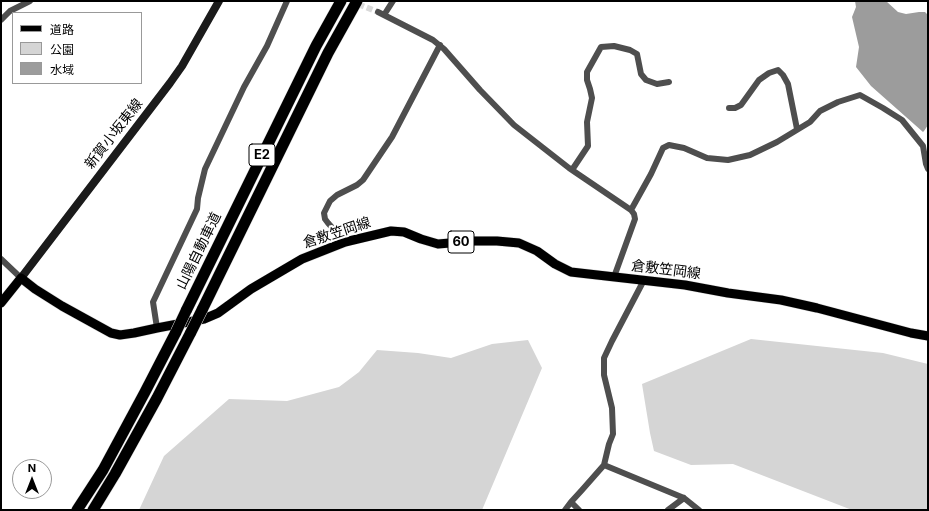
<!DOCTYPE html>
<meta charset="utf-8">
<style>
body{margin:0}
#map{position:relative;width:929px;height:511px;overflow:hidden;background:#fff;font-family:Inter,"Noto Sans JP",sans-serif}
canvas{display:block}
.frame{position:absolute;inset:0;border:2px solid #000;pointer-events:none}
.legend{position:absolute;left:12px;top:12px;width:130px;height:72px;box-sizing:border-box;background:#fff;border:1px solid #999;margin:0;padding:5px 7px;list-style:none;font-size:12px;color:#000}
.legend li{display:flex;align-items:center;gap:8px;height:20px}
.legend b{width:20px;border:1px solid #999}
.north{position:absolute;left:12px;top:459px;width:40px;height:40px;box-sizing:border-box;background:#fff;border:1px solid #999;border-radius:50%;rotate:0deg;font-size:11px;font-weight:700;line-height:16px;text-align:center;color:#000}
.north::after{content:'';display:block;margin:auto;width:14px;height:18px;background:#000;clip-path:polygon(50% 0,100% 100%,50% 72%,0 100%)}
</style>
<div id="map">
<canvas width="929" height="511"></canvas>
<div class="frame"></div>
<ul class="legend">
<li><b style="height:5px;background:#000"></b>道路</li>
<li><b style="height:11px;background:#d5d5d5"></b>公園</li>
<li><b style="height:11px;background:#9c9c9c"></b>水域</li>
</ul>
<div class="north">N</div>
</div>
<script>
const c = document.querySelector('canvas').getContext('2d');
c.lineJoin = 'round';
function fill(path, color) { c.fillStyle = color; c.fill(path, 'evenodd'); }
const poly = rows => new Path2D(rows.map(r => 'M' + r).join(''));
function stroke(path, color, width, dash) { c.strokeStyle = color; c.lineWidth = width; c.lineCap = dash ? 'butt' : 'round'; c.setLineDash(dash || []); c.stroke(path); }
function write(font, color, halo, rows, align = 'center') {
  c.font = font + ' Inter,"Noto Sans JP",sans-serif'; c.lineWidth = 4; c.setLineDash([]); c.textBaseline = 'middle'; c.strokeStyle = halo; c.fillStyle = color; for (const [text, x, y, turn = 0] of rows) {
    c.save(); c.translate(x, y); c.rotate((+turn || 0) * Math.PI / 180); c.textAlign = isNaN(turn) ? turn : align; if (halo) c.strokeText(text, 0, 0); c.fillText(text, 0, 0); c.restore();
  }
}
const green = poly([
 [751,339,883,353,928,364,928,510,852,510,733,464,691,465,654,451,650,433,642,384],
 [528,340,542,368,482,510,139,510,164,456,229,399,287,401,339,387,359,372,377,350,418,353,451,358,492,344]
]);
const water = poly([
 [855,1,886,1,898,12,906,14,919,12,925,12,928,15,928,125,924,131,923,132,871,86,856,67,859,47,852,17,856,7]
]);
const minorTunnel = poly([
 [350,1,378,12]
]);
const minor = poly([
 [378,12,433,40,444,49,480,90,514,125,569,168,631,210,634,214,635,219,614,277],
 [384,15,393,1],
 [1,20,10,11,30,1],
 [729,108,735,108,741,105,759,80,769,73,778,70,783,75,788,84,797,129],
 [572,170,588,146,587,122,592,98,590,89,587,80,587,72,601,47,614,46,630,50,637,54,641,74,646,80,657,84,669,82],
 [631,210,651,174,663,148,669,145,684,148,707,158,728,160,750,155,777,142,810,122,820,111,838,102,860,95,883,108,902,120,923,146,926,164,928,169],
 [345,242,328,223,325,219,324,213,330,201,337,195,357,185,363,180,392,137,440,45],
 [1,259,21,278],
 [157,328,153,302,197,209,198,198,205,169,244,87,267,46,287,1],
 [604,465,684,498,699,510],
 [571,502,579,510],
 [565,510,571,502,582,490,604,465,609,444,613,434,612,408,604,375,604,358,612,341,644,280],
 [668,510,684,498]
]);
const secondary = poly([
 [21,278,170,83,182,66,219,1]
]);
const primary = poly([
 [1,303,21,278,35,289,62,306,111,333,120,335,134,333,157,328,204,319,218,313,251,289,302,259,345,242,391,231,404,232,421,239,438,244,474,241,497,241,519,243,537,251,555,264,571,272,685,285,728,293,781,300,817,308,911,333,928,336]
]);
const motorway = poly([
 [202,310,328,53,357,1],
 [186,311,316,46,341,1],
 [77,510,103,470,145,392,176,332],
 [93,510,115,474,157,398,191,332]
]);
const motorwayBridge = poly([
 [176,332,186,311],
 [191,332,202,310]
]);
const shields = [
 [262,155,26],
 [461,242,26]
];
const shieldNames = [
 ["E2",262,155],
 ["60",461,242]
];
const streetNames = [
 ["新賀小坂東線",114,134,-52],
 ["倉敷笠岡線",337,233,-18],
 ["山陽自動車道",199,251,-64],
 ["倉敷笠岡線",666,270,7]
];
fill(green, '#d5d5d5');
fill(water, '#9c9c9c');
stroke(minorTunnel, '#d9d9d9', 6, [6, 3]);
stroke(primary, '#dbdbdb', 10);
stroke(motorway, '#dbdbdb', 12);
stroke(minor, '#4e4e4e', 6);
stroke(secondary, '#1b1b1b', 8);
stroke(primary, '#000', 9);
stroke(motorway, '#000', 11);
stroke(motorwayBridge, '#dbdbdb', 12, []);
stroke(motorwayBridge, '#000', 11);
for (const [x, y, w] of shields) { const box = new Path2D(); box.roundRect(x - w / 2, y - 11, w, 22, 3); c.fillStyle = '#fff'; c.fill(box); stroke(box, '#000', 1); }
write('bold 13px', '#000', null, shieldNames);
write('14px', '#000', '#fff', streetNames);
</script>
